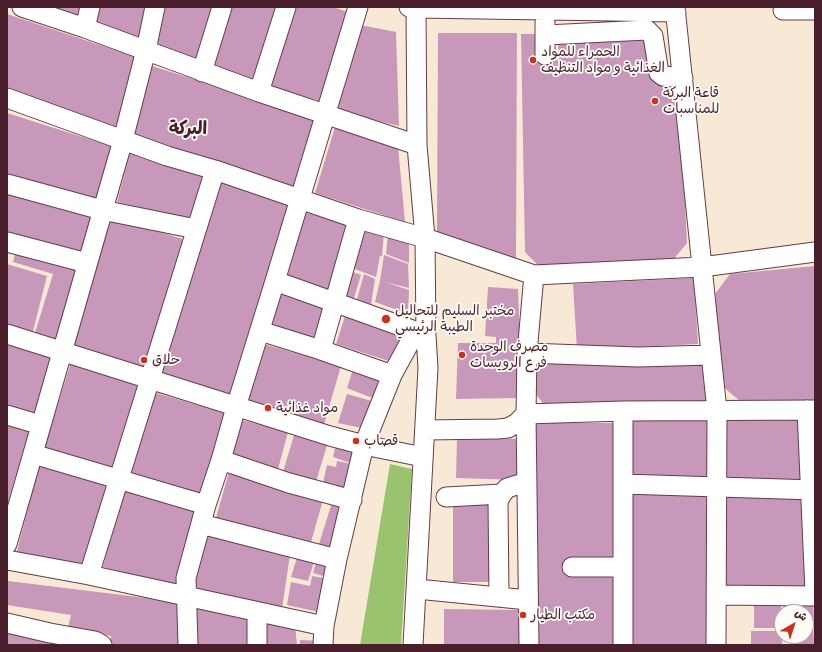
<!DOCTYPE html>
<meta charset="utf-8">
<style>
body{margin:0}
#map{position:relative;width:822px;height:652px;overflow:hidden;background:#f8e9d6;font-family:Itim,"Playpen Sans Arabic",sans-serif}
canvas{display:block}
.frame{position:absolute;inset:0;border:8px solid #4a1f2b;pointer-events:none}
.north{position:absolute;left:774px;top:604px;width:40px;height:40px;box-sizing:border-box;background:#fdfcf7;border:1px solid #b5a4a5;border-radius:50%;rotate:39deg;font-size:11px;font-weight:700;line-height:16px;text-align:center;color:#4a1f2b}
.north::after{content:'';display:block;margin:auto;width:14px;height:18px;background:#c8321e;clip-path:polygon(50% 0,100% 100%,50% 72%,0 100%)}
</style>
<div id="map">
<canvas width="822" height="652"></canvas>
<div class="frame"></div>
<div class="north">ش</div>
</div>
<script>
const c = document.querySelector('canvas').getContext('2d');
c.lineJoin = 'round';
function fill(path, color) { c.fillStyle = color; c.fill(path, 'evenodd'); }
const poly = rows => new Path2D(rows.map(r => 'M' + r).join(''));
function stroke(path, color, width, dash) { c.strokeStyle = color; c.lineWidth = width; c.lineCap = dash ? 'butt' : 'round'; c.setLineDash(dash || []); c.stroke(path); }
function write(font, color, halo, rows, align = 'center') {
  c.font = font + ' Itim,"Playpen Sans Arabic",sans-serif'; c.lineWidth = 3.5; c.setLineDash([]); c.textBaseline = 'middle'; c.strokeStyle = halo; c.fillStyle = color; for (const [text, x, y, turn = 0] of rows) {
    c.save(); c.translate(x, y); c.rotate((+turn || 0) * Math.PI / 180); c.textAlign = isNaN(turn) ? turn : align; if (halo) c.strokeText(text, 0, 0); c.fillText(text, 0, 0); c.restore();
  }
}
const green = poly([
 [390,464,412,469,401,645,360,645]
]);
const building = poly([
 [43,7,80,7,78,16],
 [93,7,146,7,138,39,89,27],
 [162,7,214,7,201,61,152,49],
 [227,7,279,7,257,81,209,66],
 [290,7,333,7,348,12,321,101,266,85],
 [7,14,139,58,115,129,7,93],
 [360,25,396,32,399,126,335,111],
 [438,33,517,33,516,261,437,232],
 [521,34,538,34,538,61,559,60,558,40,650,36,652,81,679,80,687,243,673,260,539,266,525,252],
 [152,66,317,118,294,190,140,141,132,131],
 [7,113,114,147,97,203,7,174],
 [335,127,398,147,405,222,315,193],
 [131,149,206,178,193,222,117,202],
 [215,181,294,205,230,398,156,375],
 [7,194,93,218,82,256,7,235],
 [304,212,351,226,330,295,283,280],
 [107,216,183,239,146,370,70,347],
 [365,225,384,232,382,256,380,256,376,277,352,268],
 [388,232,409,239,409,263,386,254],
 [16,250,79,269,58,343,34,336,53,274,13,262],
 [384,255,408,264,409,288,385,282,409,290,408,314,375,302,380,281],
 [7,264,47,276,32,335,7,326],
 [815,266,815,400,741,402,721,385,715,294,730,274],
 [350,271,361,275,354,298,344,295],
 [364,274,375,279,371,305,357,299],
 [694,278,698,344,577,350,573,284],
 [488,287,518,289,522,398,456,399,458,343,496,343,496,337,485,336],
 [281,291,330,306,319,344,270,329],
 [349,304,411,325,398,364,336,344],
 [7,341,52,355,34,416,7,408],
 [263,344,341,366,323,428,245,405],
 [531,356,708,359,709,406,545,406,532,389],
 [356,360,384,369,375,399,347,388],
 [71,362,143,384,116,473,44,450],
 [153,392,227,414,201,498,128,476],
 [347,394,372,401,366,429,338,423],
 [626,415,708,415,709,480,626,480],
 [801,416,801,483,722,483,721,417],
 [242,420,288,432,277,473,231,460],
 [7,421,30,428,7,505],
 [533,423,615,423,614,645,532,645],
 [295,432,328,442,315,485,282,475],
 [457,437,522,439,521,480,456,478],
 [337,439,359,446,356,465,333,457],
 [337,461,356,465,350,489,323,483,327,465,336,467],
 [39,466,112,486,85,566,16,555],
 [229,472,323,500,309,549,215,521],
 [123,488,199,508,179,587,103,567],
 [631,491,709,491,709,645,631,645],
 [724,493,807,493,808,588,725,589],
 [334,496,349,501,337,551,319,544],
 [453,504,490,504,489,582,453,582],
 [209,533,290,555,281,615,203,595,193,582],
 [299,551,316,556,308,581,291,577],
 [318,556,334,560,330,578,313,573],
 [312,576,330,579,323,613,287,605,291,582,310,586],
 [8,581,179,602,181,645,111,645,111,636,68,627,71,615,7,605],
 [754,597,781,597,781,628,754,628],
 [813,598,814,621,806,622,806,612,785,612,784,599],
 [193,604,253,618,250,645,194,645],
 [444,609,521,610,520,645,444,645],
 [261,618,295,625,297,645,263,645],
 [806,623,813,623,814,645,790,645,790,636,806,636],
 [751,631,782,631,782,645,751,645],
 [7,633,71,644,71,645,7,645],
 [300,640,323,641,322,645,300,645]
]);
const minor = poly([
 [22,7,85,28,259,92,417,145],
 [409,7,416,8,676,12],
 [675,7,717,411,716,645],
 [783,10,815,10],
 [545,22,545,55],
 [85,28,90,7],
 [546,35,647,30,653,36,659,73,663,76,683,78],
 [202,72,222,7],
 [259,92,286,7],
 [7,98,167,156,215,170,358,219,425,238,534,275,702,267,815,252],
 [7,184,102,210,196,229],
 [358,219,321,350,392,375],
 [7,242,87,263],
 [275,281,426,335],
 [260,331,321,350],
 [7,334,330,436,364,445,423,457],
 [527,353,638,357,711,355],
 [807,410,815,592],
 [7,415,41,425],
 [425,430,498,429,508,428,517,423,526,414,623,411,815,410],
 [33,454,206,505],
 [221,460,289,483,352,500],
 [623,484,815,490],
 [446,497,502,494],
 [201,524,337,559],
 [7,544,123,140,146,50,155,7],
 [7,560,89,575,324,626],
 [572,567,623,567],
 [89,575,215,170],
 [417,589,528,600],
 [716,595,815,596],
 [499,597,498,501,502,494,507,488,527,482],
 [7,623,50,633,95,641,102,645],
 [188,645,186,578,206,505,221,460,236,407,275,281,358,7],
 [257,645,257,612],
 [323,645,324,626,337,559,364,445,392,375,416,331],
 [413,645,428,368,426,335,425,238,417,145,416,7],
 [529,645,526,414,527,353,534,275],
 [623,645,623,411]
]);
const markers = [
 [533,60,4,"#c8321e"],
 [655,101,4,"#c8321e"],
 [386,319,5,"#c8321e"],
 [462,355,4,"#c8321e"],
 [144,360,4,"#c8321e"],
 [268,408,4,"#c8321e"],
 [356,441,4,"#c8321e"],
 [523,615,4,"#c8321e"]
];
const poiNames = [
 ["الحمراء للمواد",541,52],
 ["الغذائية و مواد التنظيف",541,68],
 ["قاعة البركة",663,93],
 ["للمناسبات",663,109],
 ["مختبر السليم للتحاليل",395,311],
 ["الطيبة الرئيسي",395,327],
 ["مصرف الوحدة",470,347],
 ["فرع الرويسات",470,363],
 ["حلاق",152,360],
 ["مواد غذائية",276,408],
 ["قصاب",364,441],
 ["مكتب الطيار",531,615]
];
const districtNames = [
 ["البركة",188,129]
];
fill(green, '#99c36f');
fill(building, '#c898bb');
stroke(minor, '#643d45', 21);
stroke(minor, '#fff', 19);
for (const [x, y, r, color] of markers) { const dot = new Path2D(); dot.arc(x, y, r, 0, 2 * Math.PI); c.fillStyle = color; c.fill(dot); stroke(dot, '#fdfcf7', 1.5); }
write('14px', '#4a1f2b', '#fdfcf7', poiNames, 'left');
write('bold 18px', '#4a1f2b', '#fdfcf7', districtNames);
</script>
